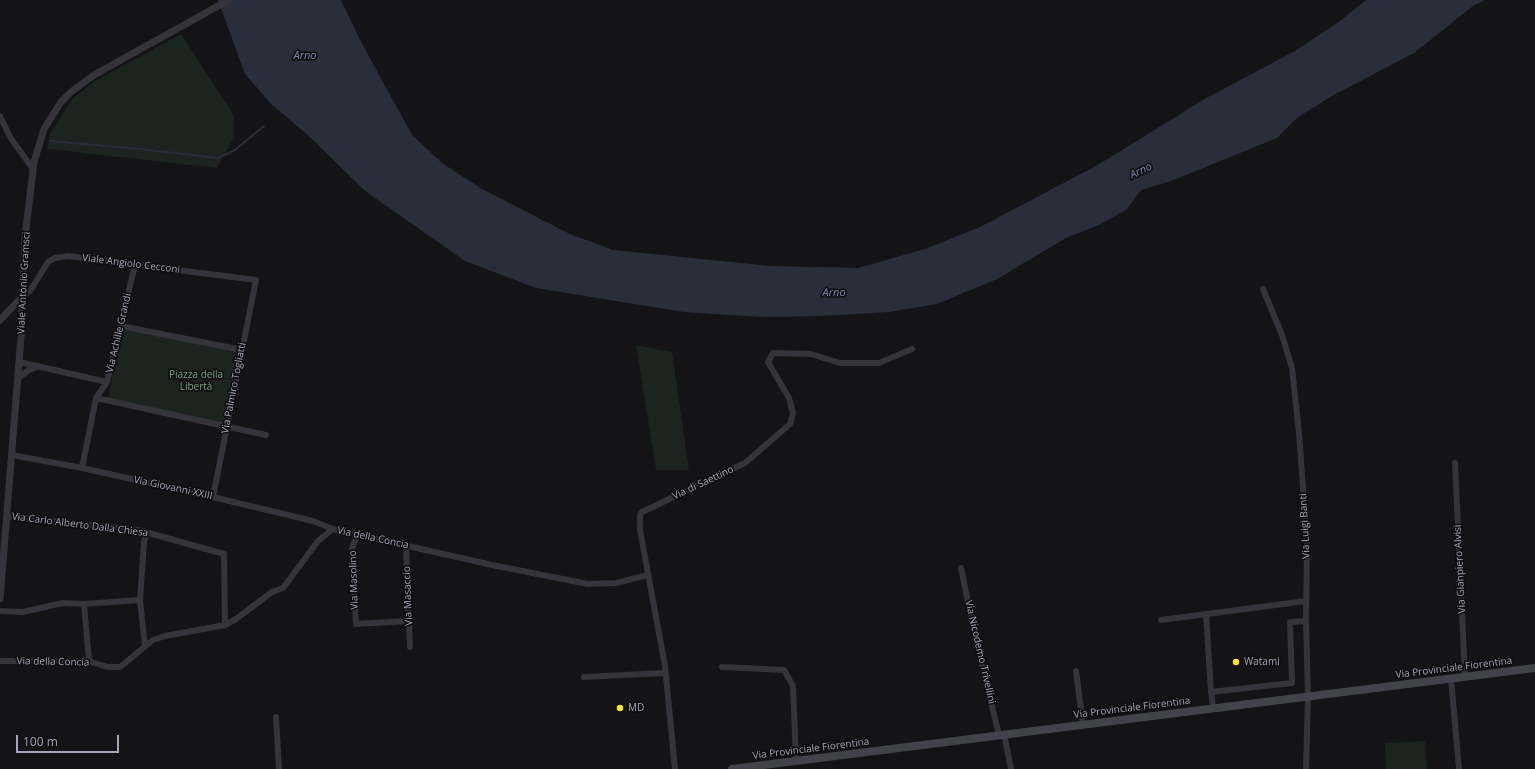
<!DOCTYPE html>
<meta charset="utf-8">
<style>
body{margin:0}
#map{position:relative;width:1535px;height:769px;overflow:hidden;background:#141316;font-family:"Open Sans",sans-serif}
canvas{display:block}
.scale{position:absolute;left:16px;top:735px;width:103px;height:18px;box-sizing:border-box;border:2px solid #a4a5b7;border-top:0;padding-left:5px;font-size:12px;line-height:14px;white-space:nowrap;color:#a4a5b7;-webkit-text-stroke:3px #0f0e10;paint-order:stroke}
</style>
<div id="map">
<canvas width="1535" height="769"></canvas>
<div class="scale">100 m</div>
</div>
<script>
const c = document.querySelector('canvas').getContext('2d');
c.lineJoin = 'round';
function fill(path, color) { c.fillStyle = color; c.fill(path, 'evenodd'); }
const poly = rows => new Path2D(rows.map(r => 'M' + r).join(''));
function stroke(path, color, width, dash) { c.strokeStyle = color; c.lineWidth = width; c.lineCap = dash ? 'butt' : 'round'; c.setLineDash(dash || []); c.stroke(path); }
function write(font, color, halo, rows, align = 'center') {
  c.font = font + ' "Open Sans",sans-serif'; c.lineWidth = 3.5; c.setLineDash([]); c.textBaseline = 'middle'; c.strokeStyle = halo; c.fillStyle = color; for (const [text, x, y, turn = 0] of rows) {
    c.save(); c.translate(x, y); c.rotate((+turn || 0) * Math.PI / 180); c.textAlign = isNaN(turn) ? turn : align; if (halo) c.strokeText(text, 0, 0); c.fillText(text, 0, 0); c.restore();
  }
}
const green = poly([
 [181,34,234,115,234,137,217,168,47,149,50,134,72,99,95,81],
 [121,326,242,350,227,426,108,401],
 [636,345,672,352,689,470,656,470],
 [1425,741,1427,769,1386,769,1385,743]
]);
const water = poly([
 [218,0,341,0,359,38,412,135,442,163,482,189,570,234,613,250,771,266,858,268,925,249,980,227,1096,166,1208,97,1295,51,1340,21,1366,0,1485,0,1473,6,1414,53,1332,96,1298,117,1277,138,1171,181,1141,190,1127,209,1099,225,1066,238,997,279,937,304,889,312,819,316,761,317,684,312,536,288,465,261,365,191,309,136,271,104,245,74]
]);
const stream = poly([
 [50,141,140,149,218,158,235,150,264,126]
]);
const minor = poly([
 [0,116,10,137,33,169],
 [1263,289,1282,335,1292,368,1299,433,1307,542,1306,621,1308,696,1306,769],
 [24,295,30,291,48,262,55,258,68,256,256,280,213,497],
 [121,326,242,350],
 [19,362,107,382],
 [18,378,29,370,37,367],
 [96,398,266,435],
 [12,455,82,468,213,497,313,521,333,529,492,565,588,584,616,583,648,575],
 [1455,463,1465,676],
 [82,468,96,398,107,382,135,265],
 [7,516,138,530,224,554,225,625],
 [359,534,353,545,352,552,356,624,409,621],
 [406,546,410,647],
 [961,568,975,636,999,735],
 [84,604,89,661],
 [0,611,23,612,63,603,84,604,140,600],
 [1206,614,1211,692,1292,683,1290,622,1306,621],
 [1161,620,1306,601],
 [145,646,140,600,144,542,147,532],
 [0,661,89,661,107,667,120,667,153,640,165,636,225,625,236,619,272,592,283,588,318,541,333,529],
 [722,667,784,670,793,686,796,761],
 [1076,671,1083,725],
 [584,677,665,673],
 [1451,678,1459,769],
 [1211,689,1213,708],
 [276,717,279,769],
 [1004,734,1011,769],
 [675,769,665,666,640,530,640,515,642,512,745,463,790,424,793,413,789,398,768,362,773,353,811,354,840,363,879,363,912,349]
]);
const tertiary = poly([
 [0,320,24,295],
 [0,599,21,337,25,237,34,162,44,129,61,102,71,92,94,75,229,0]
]);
const secondary = poly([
 [732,769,1535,668]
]);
const markers = [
 [1236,662,4,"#ffe822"],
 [620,708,4,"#ffe822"]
];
const streetNames = [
 ["Viale Angiolo Cecconi",131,264,7],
 ["Viale Antonio Gramsci",24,283,-87],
 ["Via Achille Grandi",119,333,-77],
 ["Via Palmiro Togliatti",234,388,-79],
 ["Via di Saettino",703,483,-25],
 ["Via Giovanni XXIII",173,488,12],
 ["Via Carlo Alberto Dalla Chiesa",80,525,7],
 ["Via Luigi Banti",1305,526,-93],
 ["Via della Concia",373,538,12],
 ["Via Gianpiero Alvisi",1460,569,-93],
 ["Via Masolino",354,580,-92],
 ["Via Masaccio",408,596,-92],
 ["Via Nicodemo Trivellini",980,652,77],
 ["Via della Concia",53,662,1],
 ["Via Provinciale Fiorentina",1454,668,-7],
 ["Via Provinciale Fiorentina",1132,708,-7],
 ["Via Provinciale Fiorentina",811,749,-7]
];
const parkNames = [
 ["Piazza della",196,375],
 ["Libertà",196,387]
];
const poiNames = [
 ["Watami",1244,662],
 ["MD",628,708]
];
const waterNames = [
 ["Arno",305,56],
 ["Arno",1141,171,-26],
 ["Arno",834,293,-1]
];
fill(green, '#1b241e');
fill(water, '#292e3a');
stroke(stream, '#292e3a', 2);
stroke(minor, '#35343b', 6);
stroke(tertiary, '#35343b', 7);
stroke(secondary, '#42424b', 8);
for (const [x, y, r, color] of markers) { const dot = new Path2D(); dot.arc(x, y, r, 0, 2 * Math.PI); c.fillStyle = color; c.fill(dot); stroke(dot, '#0f0e10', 1.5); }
write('10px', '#a4a5b7', '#0f0e10', streetNames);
write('10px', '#79a486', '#0f0e10', parkNames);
write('10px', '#a4a5b7', '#0f0e10', poiNames, 'left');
write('italic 11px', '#778ab6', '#0f0e10', waterNames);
</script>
